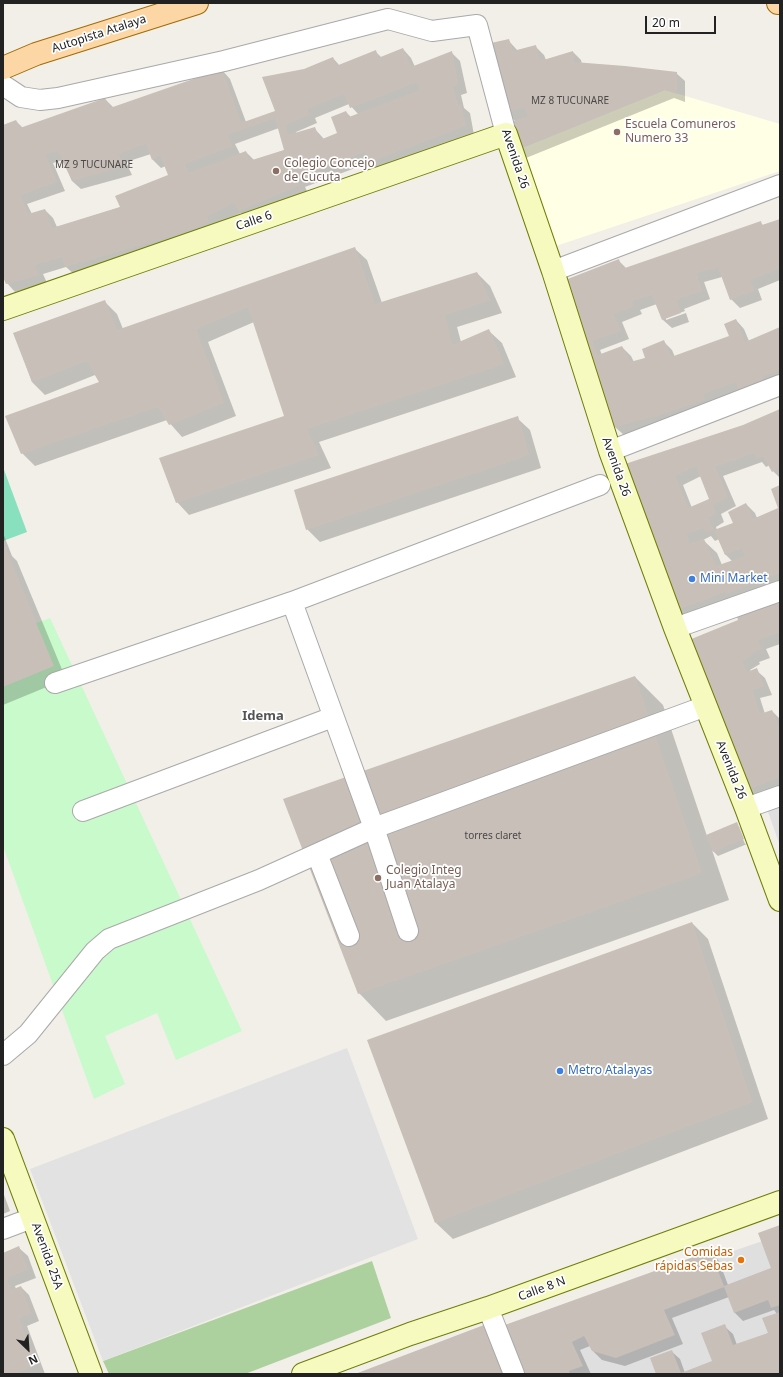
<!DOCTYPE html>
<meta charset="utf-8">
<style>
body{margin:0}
#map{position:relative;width:783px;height:1377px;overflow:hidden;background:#f2efe9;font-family:"Noto Sans",sans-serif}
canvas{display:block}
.frame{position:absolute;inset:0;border:4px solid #222;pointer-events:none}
.north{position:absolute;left:8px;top:1329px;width:40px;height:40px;-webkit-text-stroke:3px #fff;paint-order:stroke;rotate:155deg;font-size:11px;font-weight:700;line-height:16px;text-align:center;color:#222}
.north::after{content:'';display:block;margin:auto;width:14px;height:18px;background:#222;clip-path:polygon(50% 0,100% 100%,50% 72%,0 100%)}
.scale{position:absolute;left:645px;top:16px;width:71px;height:18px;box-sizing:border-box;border:2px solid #222;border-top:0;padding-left:5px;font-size:12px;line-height:14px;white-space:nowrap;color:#222;-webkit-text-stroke:3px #fff;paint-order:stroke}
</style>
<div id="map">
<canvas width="783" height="1377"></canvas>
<div class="frame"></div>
<div class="north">N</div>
<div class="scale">20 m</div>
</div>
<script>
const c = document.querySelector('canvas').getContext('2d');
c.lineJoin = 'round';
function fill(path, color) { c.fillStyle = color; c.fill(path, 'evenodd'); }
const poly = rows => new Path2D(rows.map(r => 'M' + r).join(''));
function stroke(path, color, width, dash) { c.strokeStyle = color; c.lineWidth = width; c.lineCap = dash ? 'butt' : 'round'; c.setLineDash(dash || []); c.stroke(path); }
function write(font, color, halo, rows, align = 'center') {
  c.font = font + ' "Noto Sans",sans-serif'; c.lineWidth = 3.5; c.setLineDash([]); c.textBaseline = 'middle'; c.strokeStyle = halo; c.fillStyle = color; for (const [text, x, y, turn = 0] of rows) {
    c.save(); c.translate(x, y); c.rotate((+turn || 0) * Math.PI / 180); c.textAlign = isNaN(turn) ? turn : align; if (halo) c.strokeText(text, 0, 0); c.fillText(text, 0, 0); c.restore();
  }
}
const residential = poly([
 [780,802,780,846,766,806],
 [780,1235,780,1374,539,1374,518,1325]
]);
const education = poly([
 [665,90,780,124,780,171,553,247,517,150]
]);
const forest = poly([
 [372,1261,391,1318,245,1374,109,1374,103,1361]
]);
const park = poly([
 [50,618,242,1031,176,1060,157,1013,105,1036,125,1084,94,1099,3,846,3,635]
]);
const pitch = poly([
 [3,467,27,532,3,541]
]);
const parking = poly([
 [347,1048,418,1239,103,1361,30,1169]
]);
const shadow = poly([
 [508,40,518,51,535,46,544,55,546,60,573,52,581,60,582,64,676,73,685,81,685,102,674,98,526,158,518,150,516,122,506,112],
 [403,49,411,58,415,67,451,52,460,61,467,93,461,95,464,108,470,113,474,135,379,170,371,162,305,187,308,193,248,220,241,213,215,225,75,275,66,267,43,274,47,283,15,292,7,283,3,274,3,127,16,121,23,128,105,99,114,108,222,70,230,79,246,122,276,112,304,70,333,58,340,66,376,52,382,58],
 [349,104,358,114,351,117,346,112,338,134,324,139,314,128,297,134,296,132,317,123,315,118],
 [279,128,285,150,254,160,246,152,240,154,235,144],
 [151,154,153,160,161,168,166,166,170,176,121,207,57,227,53,218,45,210,32,214,27,204,65,191,53,163,63,160,72,181,81,189,132,175,126,162],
 [780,220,780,280,758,289,762,300,740,308,731,299,722,277,704,282,710,299,684,309,685,311,666,318,666,320,686,313,689,322,672,328,663,320,657,304,640,310,642,314,622,322,629,339,600,350,602,355,622,347,631,356,634,362,646,358,664,342,672,350,675,357,730,337,736,320,744,329,749,341,780,329,780,381,624,435,615,427,561,282,619,261,627,269,760,222,764,226],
 [354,248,367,260,382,303,477,273,490,286,502,313,457,327,461,342,489,331,502,343,516,377,319,442,331,468,189,515,177,502,286,417,254,322,208,342,236,416,182,437,167,420,35,466,22,453,100,383,95,375,45,395,32,382,14,333,104,301,117,314,123,329],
 [780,410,780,478,773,471,770,465,766,467,762,462,723,476,736,506,721,514,724,522,716,527,717,530,734,523,746,504,755,513,757,518,780,509,780,486,780,585,690,622,677,610,651,527,627,465,743,426],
 [701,476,710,499,692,508,683,485],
 [711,536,715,541,719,539,725,554,732,561,722,565,717,553,703,540],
 [517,418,530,430,541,468,320,542,307,529],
 [3,533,12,556,17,561,66,679,3,705],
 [780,597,780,644,766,649,770,658,759,662,760,664,750,670,751,672,756,670,765,678,772,695,760,698,765,714,772,711,780,719,780,788,750,800,739,621],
 [635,677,663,705,707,836,736,824,740,828,747,844,718,856,712,850,729,900,386,1021,359,993],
 [738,827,740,827,747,843,745,844],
 [692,923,708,939,768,1119,453,1239,436,1223],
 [3,1192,10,1211,3,1214],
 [780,1226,780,1374,657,1374,671,1351,680,1359,685,1373,713,1362,724,1326,733,1334,737,1345,769,1333,777,1314,774,1310,743,1321,735,1313,729,1297,672,1318,683,1344,625,1366,602,1360,593,1351,590,1346,580,1350,591,1374,525,1374,506,1325,710,1252,719,1261,728,1285,772,1268],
 [19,1248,28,1256,36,1278,15,1286,16,1289,21,1287,29,1295,39,1321,27,1326,45,1374,3,1374,3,1254]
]);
const building = poly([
 [509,39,513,51,536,45,540,61,573,51,574,62,625,66,677,72,677,94,665,90,517,150,509,123,528,116,525,107,505,112,482,45],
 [403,48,411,67,452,51,458,84,453,87,458,105,461,104,466,126,370,162,365,152,297,178,300,185,239,211,234,203,207,216,209,222,175,235,65,267,62,257,35,265,39,275,6,284,3,277,3,125,16,120,20,128,105,98,110,108,222,69,241,123,275,111,262,77,304,69,333,57,336,66,376,50,378,58],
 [417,82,420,90,349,117,346,111,331,117,337,133,320,140,315,127,288,135,285,125,309,115,307,109,344,94,350,108],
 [275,118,284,150,249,161,246,151,189,173,185,164,233,146,227,135],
 [146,144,152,160,160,155,168,175,115,196,120,207,52,228,45,209,28,214,20,195,57,182,45,154,58,151,72,181,124,166,118,154],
 [780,219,780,274,778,269,750,280,754,291,730,300,718,267,696,273,702,291,676,300,681,313,662,320,652,295,632,301,634,306,614,314,621,331,592,341,598,355,622,346,630,362,645,358,642,349,664,340,671,357,729,336,724,324,736,319,745,342,780,327,780,370,762,376,763,383,739,391,736,382,703,394,705,400,656,416,614,427,560,282,619,259,622,269,761,221,762,225],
 [355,247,375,304,477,272,490,300,445,315,452,345,489,329,504,364,307,429,319,455,176,503,159,458,284,416,248,307,196,329,224,403,169,425,158,407,21,454,5,416,99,382,87,361,32,382,13,333,105,300,117,330],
 [780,409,780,447,779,447,780,450,780,468,772,472,763,456,757,459,754,453,715,467,728,497,713,505,716,513,708,518,714,530,706,532,703,528,687,534,689,544,704,539,716,566,745,556,742,548,725,555,714,530,733,523,728,512,746,503,753,519,778,508,771,489,780,485,780,573,726,594,725,592,676,610,645,528,650,527,625,464,743,425],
 [696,466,709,499,688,508,675,476],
 [518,416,529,455,306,530,294,490],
 [5,547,54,666,3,687,3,548],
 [780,596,780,637,778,633,758,640,762,649,751,653,752,655,742,661,747,672,757,668,764,686,752,690,760,714,772,710,780,729,780,777,741,792,684,642,738,620,736,613],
 [635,676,702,873,358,994,283,799],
 [737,822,744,839,713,852,706,835],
 [692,922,752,1102,435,1223,367,1040],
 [780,1225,780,1305,771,1308,768,1300,734,1313,724,1287,664,1310,675,1335,616,1358,592,1351,584,1336,572,1342,583,1366,569,1371,570,1374,524,1374,505,1325,710,1251,724,1286,771,1268,758,1233],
 [19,1246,28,1269,7,1278,11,1290,21,1286,31,1313,19,1318,37,1365,14,1374,3,1374,3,1253],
 [780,1312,780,1374,656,1374,650,1358,672,1350,681,1373,712,1361,701,1333,725,1324,733,1345,768,1333,762,1318],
 [484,1325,503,1374,355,1374]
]);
const street = poly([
 [3,85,21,97,40,100,58,98,224,61,388,19,432,31,477,25,506,134],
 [553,271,780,185],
 [610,451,780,385],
 [292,602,374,828,408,931],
 [675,628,780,591],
 [55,683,292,602,600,485],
 [746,808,780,796],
 [83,811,333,717],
 [317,854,349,936],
 [3,1055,28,1034,95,951,109,939,259,880,374,828,706,706],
 [3,1229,32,1218],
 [488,1308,514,1374]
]);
const secondary = poly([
 [3,309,506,134,553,271,610,451,675,628,746,808,780,900],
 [3,1139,91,1374],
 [303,1374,410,1334,488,1308,780,1202]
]);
const primary = poly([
 [778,3,780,3],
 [3,68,36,54,197,3]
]);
const markers = [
 [617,132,4,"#8d6e63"],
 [276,171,4,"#8d6e63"],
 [692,579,4,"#3f7fe0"],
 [378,878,4,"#8d6e63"],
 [560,1071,4,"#3f7fe0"],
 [741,1260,4,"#e8710a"]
];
const numberNames = [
 ["MZ 8 TUCUNARE",570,101],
 ["MZ 9 TUCUNARE",94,165],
 ["torres claret",493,836]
];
const streetNames = [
 ["Autopista Atalaya",99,34,-18],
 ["Avenida 26",515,159,71],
 ["Calle 6",254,221,-19],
 ["Avenida 26",616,467,70],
 ["Avenida 26",731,770,68],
 ["Avenida 25A",47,1256,70],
 ["Calle 8 N",542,1289,-20]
];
const educationNames = [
 ["Escuela Comuneros",625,125],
 ["Numero 33",625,139],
 ["Colegio Concejo",284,164],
 ["de Cucuta",284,178],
 ["Colegio Integ",386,871],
 ["Juan Atalaya",386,885]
];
const shopNames = [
 ["Mini Market",700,579],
 ["Metro Atalayas",568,1071]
];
const foodNames = [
 ["Comidas",733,1253],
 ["rápidas Sebas",733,1267]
];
const neighbourhoodNames = [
 ["Idema",263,716]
];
fill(residential, '#e0dfdf');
fill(education, '#ffffe5');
fill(forest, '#add19e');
fill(park, '#c8facc');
fill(pitch, '#88e0be');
fill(parking, '#e2e2e2');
fill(shadow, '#0003');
fill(building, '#c7bfb8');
stroke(street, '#a9a9a9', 22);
stroke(secondary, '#707d05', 24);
stroke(primary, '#a06b00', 24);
stroke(street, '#fff', 20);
stroke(secondary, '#f7fabf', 22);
stroke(primary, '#fcd6a4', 22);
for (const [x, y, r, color] of markers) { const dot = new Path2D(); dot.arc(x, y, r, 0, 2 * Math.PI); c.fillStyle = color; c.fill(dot); stroke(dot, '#fff', 1.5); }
write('10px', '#4b4948', null, numberNames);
write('12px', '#222', '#fff', streetNames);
write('12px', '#785e54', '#fff', educationNames, 'left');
write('12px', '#366cbe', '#fff', shopNames, 'left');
write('12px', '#c56008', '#fff', foodNames, 'right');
write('bold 13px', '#555', '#fff', neighbourhoodNames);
</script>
